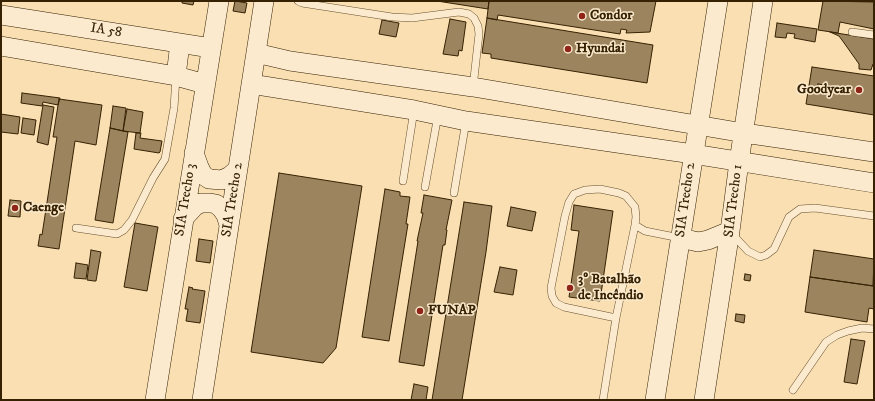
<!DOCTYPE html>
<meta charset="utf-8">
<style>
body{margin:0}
#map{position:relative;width:875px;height:401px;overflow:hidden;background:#f9dfb2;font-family:"IM FELL DW Pica",serif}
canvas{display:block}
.frame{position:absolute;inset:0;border:2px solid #362103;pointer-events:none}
</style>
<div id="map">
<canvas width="875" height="401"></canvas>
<div class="frame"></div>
</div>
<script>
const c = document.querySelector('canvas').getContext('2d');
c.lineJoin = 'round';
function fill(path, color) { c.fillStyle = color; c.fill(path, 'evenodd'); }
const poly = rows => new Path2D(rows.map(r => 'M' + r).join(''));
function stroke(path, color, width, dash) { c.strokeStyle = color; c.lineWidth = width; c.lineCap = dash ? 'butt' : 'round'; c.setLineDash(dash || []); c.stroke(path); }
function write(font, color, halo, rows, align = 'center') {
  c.font = font + ' "IM FELL DW Pica",serif'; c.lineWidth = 3; c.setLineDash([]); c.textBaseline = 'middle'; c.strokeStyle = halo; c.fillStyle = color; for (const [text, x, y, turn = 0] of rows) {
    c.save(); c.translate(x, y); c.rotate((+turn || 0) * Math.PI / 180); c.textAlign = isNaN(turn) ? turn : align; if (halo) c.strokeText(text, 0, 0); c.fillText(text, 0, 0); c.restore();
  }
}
const building = poly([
 [182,1,194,1,193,5,182,3,182,1],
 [235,1,247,3,245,13,233,11,235,1],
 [437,1,489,1,488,9,437,1],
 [489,1,656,1,650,32,626,33,627,30,621,29,620,34,498,15,497,20,487,18,489,1],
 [823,1,874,2,874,29,840,22,838,33,818,30,823,1],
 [487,18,653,45,647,83,491,58,491,54,482,53,487,18],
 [450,19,466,22,462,51,459,50,458,56,443,54,450,19],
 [382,20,399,23,396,37,379,34,382,20],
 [777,23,817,29,815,42,794,38,795,34,787,33,786,38,775,37,777,23],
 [830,32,874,39,874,64,873,64,871,70,859,69,859,64,842,40,839,36,830,32],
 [812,67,874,76,874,115,806,104,812,67],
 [818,84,844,88,843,93,817,90,818,84],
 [22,93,60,98,58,105,43,102,42,106,21,103,22,93],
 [59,99,102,105,96,145,75,141,59,249,38,246,40,234,42,235,57,137,53,137,59,99],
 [43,105,54,107,48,145,37,142,43,105],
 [113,106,126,108,123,131,110,128,113,106],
 [127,109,143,112,140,133,123,131,127,109],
 [1,114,20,117,18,134,1,132,1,114],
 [23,118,36,120,34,135,21,133,23,118],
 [110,128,128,132,113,223,95,220,110,128],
 [136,133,141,133,140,138,162,141,160,152,159,153,134,149,136,133],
 [279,173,362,186,336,348,323,363,251,352,279,173],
 [385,189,400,192,400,196,410,197,406,224,408,224,389,341,362,337,385,189],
 [424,195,452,200,446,230,447,230,445,245,443,245,424,366,399,362,418,241,417,241,423,213,421,213,424,195],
 [10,200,21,201,20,217,8,216,10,200],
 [464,202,492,206,486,252,462,400,432,400,464,202],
 [574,205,613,211,600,301,569,297,579,231,571,230,574,205],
 [511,207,536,212,532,231,507,226,511,207],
 [135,223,158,227,147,291,124,287,135,223],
 [199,239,213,241,210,263,196,261,199,239],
 [91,250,101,252,96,281,94,281,87,280,91,250],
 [814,250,874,259,873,286,810,277,814,250],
 [76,263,88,265,86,279,74,278,76,263],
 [500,267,517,270,513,295,494,292,500,267],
 [745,274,751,275,750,281,744,280,745,274],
 [810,277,874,286,874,309,869,308,867,322,805,312,810,277],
 [189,287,193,288,192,289,205,291,200,323,186,321,188,309,185,309,189,287],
 [736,314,745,315,744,323,735,321,736,314],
 [851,339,865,341,857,384,844,382,851,339],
 [414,384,428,387,426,400,411,400,414,384]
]);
const service = poly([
 [298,1,302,3,392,17,412,18,459,12,469,14,474,18,478,26,479,34,473,87],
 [852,32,874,35],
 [403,181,414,110],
 [425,187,438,115],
 [454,193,466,121],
 [76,228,117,234,124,230,132,220,153,178,165,159,174,108,176,77],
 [733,235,748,251,760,257,766,255,774,249,789,217,800,209,815,208,874,216],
 [616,318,635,225],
 [793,390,826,342,837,335,848,331,862,328,874,329],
 [603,400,616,318,564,307,556,303,552,296,551,288,565,216,569,202,574,194,585,190,600,189,619,193,626,196,635,207,636,217,635,225,645,231,680,238]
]);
const secondary = poly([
 [1,15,211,48],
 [1,46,176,76,205,84],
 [256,53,290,61,473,87,744,133,874,152],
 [176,76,180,43],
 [251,84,414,110,466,121,693,154,874,183],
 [194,153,199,167,203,175,209,179,222,180,230,176,238,169],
 [183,219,195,206,201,203,210,203,216,204,221,208,226,215,229,225],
 [681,238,698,242,708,240,730,231],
 [155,400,219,1],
 [202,400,264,1],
 [655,400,718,1],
 [704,400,730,231,739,162,763,1]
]);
const markers = [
 [582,16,4,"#8f2418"],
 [568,49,4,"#8f2418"],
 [859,90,4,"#8f2418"],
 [15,208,4,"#8f2418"],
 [570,288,4,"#8f2418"],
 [420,311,4,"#8f2418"]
];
const poiNames = [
 ["Condor",590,16],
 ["Hyundai",576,49],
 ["Goodyear",851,90,"right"],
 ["Caenge",23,208],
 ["3º Batalhão",578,280],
 ["de Incêndio",578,296],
 ["FUNAP",428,311]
];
const streetNames = [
 ["IA 58",106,31,9],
 ["SIA Trecho 3",186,200,-81],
 ["SIA Trecho 2",233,200,-81],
 ["SIA Trecho 2",686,200,-82],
 ["SIA Trecho 1",734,201,-83]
];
fill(building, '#9b845e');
stroke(building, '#362103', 1);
stroke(service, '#67502f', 8);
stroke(secondary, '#362103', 20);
stroke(service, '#fbeacd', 7);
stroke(secondary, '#fbeacd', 19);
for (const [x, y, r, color] of markers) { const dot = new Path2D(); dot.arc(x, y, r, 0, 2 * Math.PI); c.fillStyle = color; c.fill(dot); stroke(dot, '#fbeacd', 1.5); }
write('bold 14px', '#362103', '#fbeacd', poiNames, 'left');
write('14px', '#362103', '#fbeacd', streetNames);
</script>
